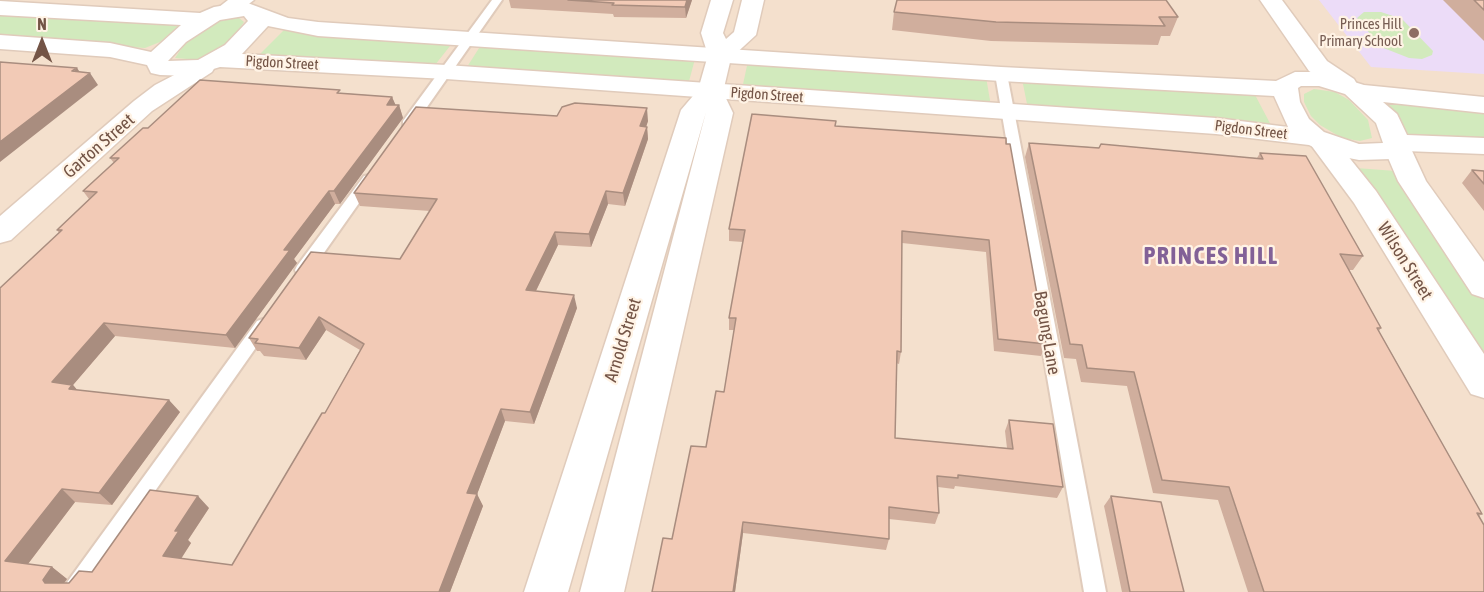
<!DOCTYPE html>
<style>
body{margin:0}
#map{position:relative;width:1484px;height:592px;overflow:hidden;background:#fdefde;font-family:"Asap Condensed",sans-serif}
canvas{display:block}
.north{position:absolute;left:12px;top:12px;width:60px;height:60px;-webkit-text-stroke:4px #fff3e5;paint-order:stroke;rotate:0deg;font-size:16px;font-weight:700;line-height:24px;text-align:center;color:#735446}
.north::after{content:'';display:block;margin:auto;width:21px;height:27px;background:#735446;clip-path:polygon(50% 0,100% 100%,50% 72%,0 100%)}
</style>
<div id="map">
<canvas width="1484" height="592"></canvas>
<div class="north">N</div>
</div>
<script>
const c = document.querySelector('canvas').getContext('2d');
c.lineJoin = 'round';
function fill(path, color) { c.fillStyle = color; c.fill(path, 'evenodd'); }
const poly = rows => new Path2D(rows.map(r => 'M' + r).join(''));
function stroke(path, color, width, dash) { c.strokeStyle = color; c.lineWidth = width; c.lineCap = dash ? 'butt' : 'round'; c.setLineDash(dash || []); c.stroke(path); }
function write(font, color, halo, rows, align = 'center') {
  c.font = font + ' "Asap Condensed",sans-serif'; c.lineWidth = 4.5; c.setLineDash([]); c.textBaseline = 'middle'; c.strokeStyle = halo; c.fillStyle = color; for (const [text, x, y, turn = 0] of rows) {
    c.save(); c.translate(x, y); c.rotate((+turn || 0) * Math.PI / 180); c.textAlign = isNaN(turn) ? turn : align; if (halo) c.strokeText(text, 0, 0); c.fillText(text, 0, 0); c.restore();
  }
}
const residential = poly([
 [0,0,1484,0,1484,592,0,592]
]);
const education = poly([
 [1319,0,1484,0,1484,74,1371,67]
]);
const green = poly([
 [1364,12,1381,12,1402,19,1433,51,1432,55,1422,59,1409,58,1381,47,1357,18],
 [0,13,178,24,179,26,160,42,145,48,0,38],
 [229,18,239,18,244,22,232,40,214,53,199,60,175,58,188,39,218,20],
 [285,29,450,43,450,46,435,65,258,56],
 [481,45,695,59,688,85,467,67],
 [748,61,986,77,991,106,742,89],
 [1022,79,1254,93,1273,129,1028,109],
 [1314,89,1335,92,1349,100,1368,120,1372,138,1360,141,1342,138,1320,125,1311,116,1304,102,1304,94],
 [1381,100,1484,109,1484,140,1410,138,1404,127],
 [1356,168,1396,171,1484,298,1484,368]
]);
const service = poly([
 [492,0,502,0,413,127,403,127,403,121,492,0],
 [1001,70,1007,74,1106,592,1084,592,995,74,1001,70],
 [369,175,376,179,309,274,297,274,295,270,297,266,364,176,369,175],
 [263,319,269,321,272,325,269,329,84,592,60,592,257,321,263,319]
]);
const minor = poly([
 [228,0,254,0,233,16,217,16,214,11,228,0],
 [711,0,733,0,723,33,726,39,734,32,742,0,764,0,756,35,731,58,723,92,733,113,624,592,580,592,706,112,568,592,524,592,681,110,698,90,708,55,701,33,711,0],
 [1260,0,1282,0,1327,61,1354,79,1357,84,1354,89,1345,91,1336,89,1309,71,1260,0],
 [203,60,212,62,215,67,212,72,152,111,11,240,0,243,0,216,134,101,155,85,203,60],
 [1321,133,1331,135,1376,191,1484,354,1484,398,1471,394,1354,203,1308,141,1311,135,1321,133],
 [1397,138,1407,140,1426,181,1484,262,1484,298,1472,294,1398,181,1383,146,1387,140,1397,138]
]);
const tertiary = poly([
 [0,1,200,13,214,7,245,2,288,18,318,22,1001,67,1276,81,1295,72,1321,72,1364,85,1484,97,1484,113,1383,102,1397,114,1407,135,1484,138,1484,154,1405,151,1401,157,1391,159,1359,160,1328,154,1309,145,1216,134,446,79,220,67,190,76,160,75,151,73,147,65,110,57,0,49,0,35,110,43,151,52,181,25,0,15,0,1],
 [244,16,248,21,225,45,198,60,168,61,186,42,220,20,244,16],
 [268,26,318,36,1001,81,1274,96,1288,127,1216,118,446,65,242,54,268,26],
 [1301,86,1319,86,1345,94,1376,123,1383,143,1359,144,1324,132,1309,119,1300,102,1298,88,1301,86]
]);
const wall = poly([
 [509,0,692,0,686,18,614,17,613,14,511,8],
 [1443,0,1484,0,1484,41],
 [894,12,1178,17,1170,36,1161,36,1158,45,991,41,892,30],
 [342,93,392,97,395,105,399,105,403,118,340,204,335,204,294,259,297,263,235,348,115,336,73,385,77,390,180,412,112,505,75,502,28,564,52,567,67,579,64,583,69,583,92,572,209,508,188,540,191,543,181,559,232,565,325,413,360,350,326,330,306,360,264,356,260,351,257,351,249,338,400,259,430,211,360,206,354,193,557,116,648,121,646,127,647,127,648,139,625,206,608,204,591,247,558,245,536,291,577,308,534,424,505,421,477,494,483,506,450,592,0,592,59,233,57,230,89,199,83,191,114,163,110,158,148,128],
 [835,126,1006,138,1046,344,1041,356,994,351,986,252,902,243,901,352,899,364,896,363,895,438,1007,448,1005,431,1009,420,1063,487,1057,498,955,486,954,489,938,487,939,513,935,524,889,519,889,539,886,550,743,533,735,592,652,592,706,447,724,392,734,330,729,330,729,318,743,242,729,241,729,229],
 [1029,143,1257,158,1260,153,1363,256,1353,270,1349,270,1381,328,1379,331,1482,514,1479,516,1484,592,1248,592,1218,500,1153,493,1127,386,1081,382,1076,359,1064,358,1025,157],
 [1472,170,1484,171,1484,211,1462,183],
 [1111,496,1184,592,1122,592,1104,506]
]);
const shadedWall = poly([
 [687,0,692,0,686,18,685,7],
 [77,68,84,78,90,73,98,85,0,162,0,142],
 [392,97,397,108,399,105,403,118,340,204,334,191,387,105],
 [647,108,648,121,642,139,640,126],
 [647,127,648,139,625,206,623,193],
 [329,191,335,204,294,259,297,263,235,348,226,335,284,250],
 [606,191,608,204,591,247,589,234],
 [555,232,558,245,530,303,526,290],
 [574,295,577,308,534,424,530,412],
 [319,317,326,330,306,360,299,348],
 [104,323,115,336,73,385,84,398,52,382],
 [169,400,180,412,112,505,99,493],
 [501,409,505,421,473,505,467,493],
 [62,489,75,502,21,573,5,561],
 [477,494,483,506,450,592,439,592],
 [198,496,209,508,188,540,191,543,175,568,163,556,175,531],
 [743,522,743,533,735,592,733,592],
 [52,567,67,579,58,591,45,583,43,580]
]);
const building = poly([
 [568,0,687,0,685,7,612,5,614,3,568,0],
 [897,0,1166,0,1178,17,1159,17,1165,26,996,22,894,12,897,0],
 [1474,0,1484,0,1484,10,1474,0],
 [0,62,77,68,72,71,90,73,0,142,0,62],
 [200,80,340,90,337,93,392,97,387,105,399,105,334,191,329,191,284,250,290,250,226,335,104,323,52,382,72,385,69,389,169,400,99,493,62,489,5,561,52,567,43,580,45,583,69,583,79,571,92,572,150,490,198,496,175,531,179,531,163,556,232,565,322,413,325,413,364,344,319,317,299,348,255,343,258,339,249,338,311,252,400,259,437,199,354,193,416,107,557,116,562,107,575,103,647,108,640,126,647,127,623,193,606,191,589,234,555,232,526,290,574,295,530,412,501,409,467,493,477,494,439,592,0,592,0,288,62,230,57,230,97,192,83,191,119,158,110,158,143,128,148,128,200,80],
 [752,114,836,121,835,126,1006,138,1006,144,1010,144,1046,344,998,339,989,240,902,231,901,352,897,351,895,438,1013,449,1009,420,1053,424,1063,487,958,475,958,478,937,476,939,513,889,507,889,539,743,522,733,592,652,592,663,538,672,539,691,446,706,447,716,391,724,392,736,318,729,318,745,230,729,229,752,114],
 [1029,143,1099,148,1101,144,1263,159,1260,153,1306,156,1363,256,1340,254,1381,328,1377,328,1482,514,1477,513,1484,525,1484,592,1264,592,1229,487,1162,480,1134,372,1087,368,1082,345,1070,344,1029,143],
 [1472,170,1484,171,1484,184,1472,170],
 [1111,496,1161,502,1184,592,1130,592,1111,496]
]);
const markers = [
 [1414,33,6,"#8d6e63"]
];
const farEducationnames = [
 ["Princes Hill",1402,24],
 ["Primary School",1402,41]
];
const farStreetnames = [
 ["Pigdon Street",282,63,3],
 ["Pigdon Street",767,95,4],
 ["Pigdon Street",1251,130,7]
];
const streetNames = [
 ["Garton Street",99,146,-41],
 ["Wilson Street",1405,261,58],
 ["Bagung Lane",1047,333,80],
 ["Arnold Street",623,340,-73]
];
const districtNames = [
 ["PRINCES HILL",1211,256]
];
fill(residential, '#f4e0cd');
fill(education, '#ecdcf8');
fill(green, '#d2eabd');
stroke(service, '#e0cbbb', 4);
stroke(minor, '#e0cbbb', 3);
stroke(tertiary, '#e0cbbb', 3);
fill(service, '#fff');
fill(minor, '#fff');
fill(tertiary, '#fff');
fill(wall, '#d0ae9d');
fill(shadedWall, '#a98d7f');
fill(building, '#f2cab6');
stroke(building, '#a98d7f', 1.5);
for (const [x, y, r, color] of markers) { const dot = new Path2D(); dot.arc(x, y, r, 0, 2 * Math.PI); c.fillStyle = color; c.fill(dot); stroke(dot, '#fff3e5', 2); }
write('15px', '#785e54', '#fff3e5', farEducationnames, 'right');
write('15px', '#735446', '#fff3e5', farStreetnames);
write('18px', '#735446', '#fff3e5', streetNames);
c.letterSpacing = '1.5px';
write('bold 24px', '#826197', '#fff3e5', districtNames);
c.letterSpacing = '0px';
</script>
